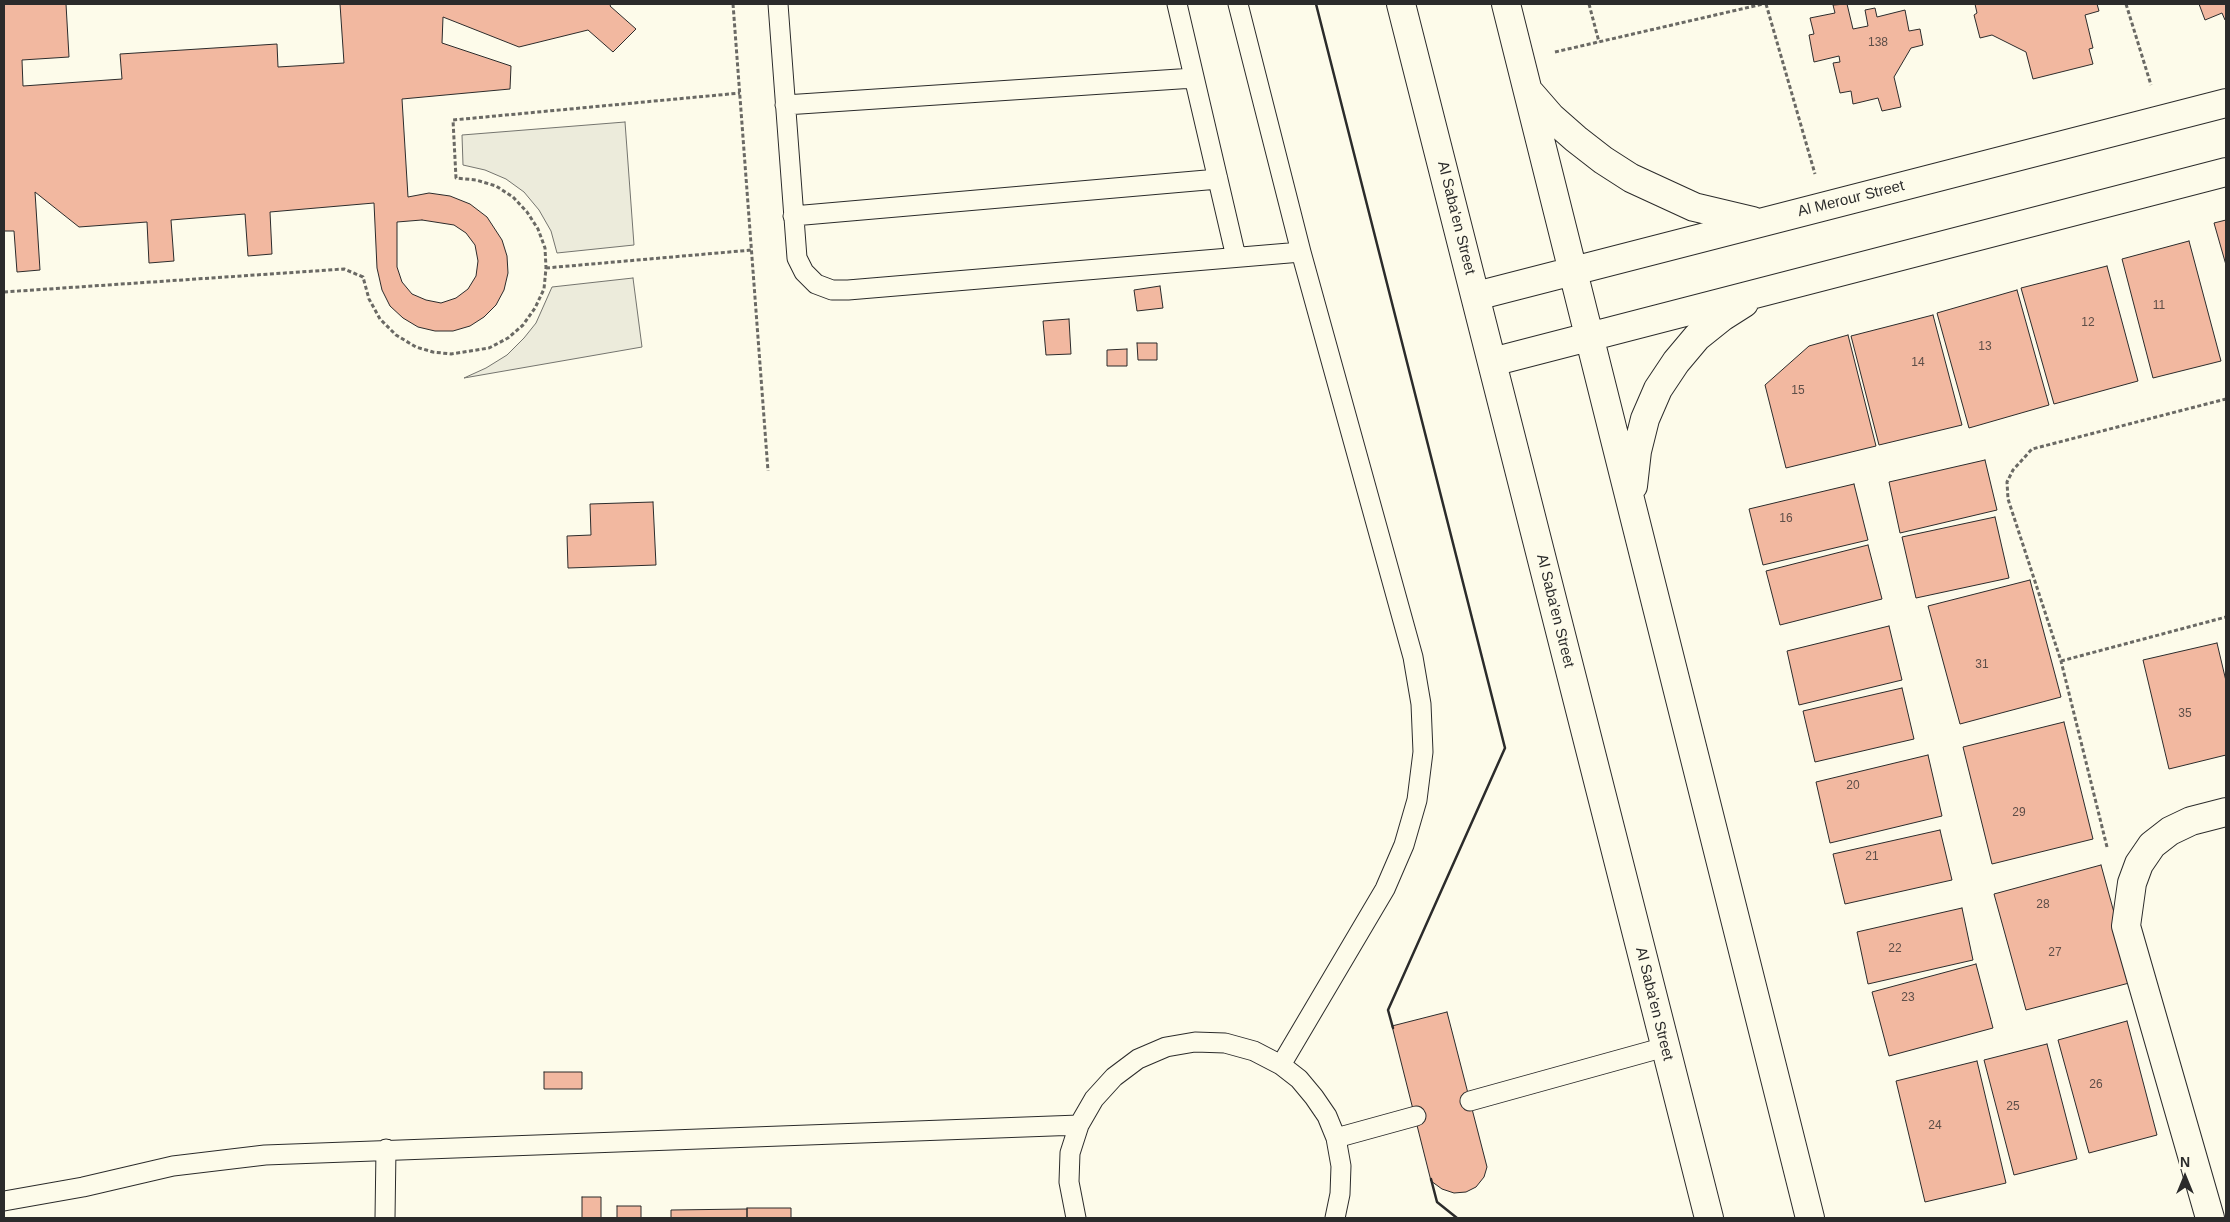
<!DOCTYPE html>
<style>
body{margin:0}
#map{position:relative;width:2230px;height:1222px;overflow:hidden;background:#fdfbea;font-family:Arial,sans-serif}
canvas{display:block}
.frame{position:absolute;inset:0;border:5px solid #2b2b2b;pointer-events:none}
.north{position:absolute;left:2160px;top:1152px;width:50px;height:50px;-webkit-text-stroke:4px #fdfbea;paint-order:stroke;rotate:0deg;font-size:14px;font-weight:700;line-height:20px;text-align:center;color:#2b2b2b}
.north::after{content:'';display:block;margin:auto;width:18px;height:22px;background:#2b2b2b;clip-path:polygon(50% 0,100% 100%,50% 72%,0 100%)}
</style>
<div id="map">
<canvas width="2230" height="1222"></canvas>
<div class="frame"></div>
<div class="north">N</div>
</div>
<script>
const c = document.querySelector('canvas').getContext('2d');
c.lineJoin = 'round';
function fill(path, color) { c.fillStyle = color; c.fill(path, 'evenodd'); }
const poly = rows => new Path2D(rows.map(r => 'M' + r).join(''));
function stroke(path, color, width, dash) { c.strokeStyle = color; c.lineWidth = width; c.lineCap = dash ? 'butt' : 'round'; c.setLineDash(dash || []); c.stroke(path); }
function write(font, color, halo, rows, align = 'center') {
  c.font = font + ' Arial,sans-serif'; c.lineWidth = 4; c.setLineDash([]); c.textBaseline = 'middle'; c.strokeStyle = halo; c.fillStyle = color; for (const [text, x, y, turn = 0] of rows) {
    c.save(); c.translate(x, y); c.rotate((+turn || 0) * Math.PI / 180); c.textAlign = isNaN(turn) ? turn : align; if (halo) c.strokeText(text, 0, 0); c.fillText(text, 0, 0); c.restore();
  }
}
const green = poly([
 [625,122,634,245,557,253,551,231,539,210,524,192,506,179,485,170,463,165,462,135,625,122],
 [633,278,642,347,464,378,486,368,507,355,524,338,536,323,552,287,633,278]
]);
const building = poly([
 [4,4,66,4,69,57,22,60,23,86,122,79,120,54,277,44,278,67,344,63,340,4,611,4,610,6,636,29,613,52,588,30,519,47,443,17,442,43,511,66,510,89,402,99,408,197,429,193,450,196,470,204,487,217,502,240,507,256,508,273,504,290,496,305,484,317,470,326,453,331,435,331,418,327,403,318,390,306,382,290,377,268,374,203,270,212,272,254,248,256,245,214,171,220,174,261,149,263,147,222,79,227,35,192,40,270,17,272,14,231,4,231,4,4],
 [422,220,454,225,466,233,475,245,478,261,476,276,468,289,456,298,441,303,426,300,412,294,402,282,397,267,397,222,422,220],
 [1847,4,1853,29,1868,26,1865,10,1875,8,1877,17,1905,10,1909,31,1920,29,1923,45,1911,48,1894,77,1901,107,1882,111,1878,98,1853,104,1851,91,1840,93,1833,63,1840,62,1839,56,1814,62,1809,35,1814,34,1810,18,1835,13,1833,5,1847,4],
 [1975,4,2097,4,2099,11,2085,15,2093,48,2089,49,2093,64,2033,79,2026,52,1992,35,1980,38,1974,15,1977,13,1975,4],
 [2199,4,2226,4,2226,19,2225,20,2222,13,2205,20,2199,4],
 [2226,220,2226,265,2214,223,2226,220],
 [2189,241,2221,361,2153,378,2122,259,2189,241],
 [2107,266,2138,381,2054,404,2021,288,2107,266],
 [1160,286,1163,308,1137,311,1134,290,1160,286],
 [2017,290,2049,405,1969,428,1937,313,2017,290],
 [1933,315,1962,425,1879,445,1851,336,1933,315],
 [1069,319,1071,354,1046,355,1043,321,1069,319],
 [1848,335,1876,446,1786,468,1765,385,1809,346,1848,335],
 [1137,343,1157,343,1157,360,1138,360,1137,343],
 [1127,349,1127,366,1107,366,1107,350,1127,349],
 [1985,460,1997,510,1900,533,1889,482,1985,460],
 [1854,484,1868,540,1763,565,1749,509,1854,484],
 [653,502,656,565,568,568,567,536,591,535,590,504,653,502],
 [1995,517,2009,578,1916,598,1902,537,1995,517],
 [1868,545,1882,599,1780,625,1766,571,1868,545],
 [2030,580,2061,697,1960,724,1928,606,2030,580],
 [1889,626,1902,680,1799,705,1787,651,1889,626],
 [2217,643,2226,681,2226,755,2169,769,2143,660,2217,643],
 [1902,688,1914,739,1815,762,1803,711,1902,688],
 [2064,722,2093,839,1992,864,1963,747,2064,722],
 [1928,755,1942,816,1830,843,1816,782,1928,755],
 [1940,830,1952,880,1845,904,1833,854,1940,830],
 [2101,865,2133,982,2026,1010,1994,894,2101,865],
 [1962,908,1973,960,1868,984,1857,932,1962,908],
 [1976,964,1993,1028,1889,1056,1872,992,1976,964],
 [1447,1012,1487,1167,1484,1177,1476,1187,1466,1192,1454,1193,1442,1189,1431,1181,1392,1026,1447,1012],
 [2127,1021,2157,1135,2089,1153,2058,1040,2127,1021],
 [2047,1044,2077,1159,2014,1175,1984,1060,2047,1044],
 [1977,1061,2006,1183,1925,1202,1896,1081,1977,1061],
 [544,1072,582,1072,582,1089,544,1089,544,1072],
 [582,1197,601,1197,601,1218,582,1218,582,1197],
 [617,1206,641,1206,641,1218,617,1218,617,1206],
 [747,1208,791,1208,791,1218,747,1218,747,1208],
 [747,1209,747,1218,671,1218,671,1210,747,1209]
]);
const path = poly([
 [733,4,768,471],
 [1589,4,1599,42],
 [1766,4,1815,174],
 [2126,4,2151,85],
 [1555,52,1763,4],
 [546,268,752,250],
 [4,292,344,269,363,277,369,299,380,319,396,335,416,347,433,352,451,354,489,348,508,338,523,325,535,308,544,289,546,268,545,248,538,229,527,212,513,197,496,186,476,180,456,178,453,120,740,93],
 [2061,661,2226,617],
 [2107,847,2061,661,2008,499,2007,482,2013,470,2032,449,2226,399]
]);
const lane = poly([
 [778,4,797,258,804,272,816,284,832,290,848,290,1301,252],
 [1177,4,1236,257],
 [1238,4,1301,252,1413,657,1421,704,1423,752,1417,800,1404,845,1385,889,1281,1065],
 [785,105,1194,78],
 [793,216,1218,179],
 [1470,1101,1665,1047],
 [1336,1138,1416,1116],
 [4,1201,83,1187,173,1166,265,1155,1079,1125],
 [385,1218,386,1149],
 [1076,1218,1069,1182,1070,1153,1079,1125,1094,1099,1114,1077,1138,1059,1166,1047,1195,1042,1225,1043,1254,1051,1281,1065,1299,1079,1314,1097,1327,1116,1336,1138,1341,1166,1340,1194,1335,1218]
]);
const street = poly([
 [2210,1218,2126,926,2132,883,2139,864,2152,845,2170,831,2191,821,2226,812]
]);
const secondary = poly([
 [1401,4,1709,1218],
 [1506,4,1810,1218],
 [1531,94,1551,117,1576,139,1603,160,1631,178,1694,207,1753,221],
 [1476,296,2226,103],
 [1492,362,2226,172],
 [1633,486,1637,451,1645,419,1658,389,1676,362,1697,337,1722,317,1744,303]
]);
const wall = poly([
 [1316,4,1505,748,1388,1010,1393,1028],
 [1431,1179,1437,1202,1457,1218]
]);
const numberNames = [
 ["138",1878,43],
 ["11",2159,306],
 ["12",2088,323],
 ["13",1985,347],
 ["14",1918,363],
 ["15",1798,391],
 ["16",1786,519],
 ["31",1982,665],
 ["35",2185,714],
 ["20",1853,786],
 ["29",2019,813],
 ["21",1872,857],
 ["28",2043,905],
 ["22",1895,949],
 ["27",2055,953],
 ["23",1908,998],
 ["26",2096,1085],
 ["25",2013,1107],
 ["24",1935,1126]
];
const streetNames = [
 ["Al Merour Street",1851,199,-14],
 ["Al Saba'en Street",1456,218,76],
 ["Al Saba'en Street",1555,611,76],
 ["Al Saba'en Street",1654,1004,76]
];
fill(green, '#ecebdb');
stroke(green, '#74746e', 1);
fill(building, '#f2b8a0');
stroke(building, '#2b2b2b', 1);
stroke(lane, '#2b2b2b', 21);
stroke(street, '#2b2b2b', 30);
stroke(secondary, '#2b2b2b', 30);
stroke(path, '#6a6964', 3, [4, 2.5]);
stroke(lane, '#fdfbea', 19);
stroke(street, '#fdfbea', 28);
stroke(secondary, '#fdfbea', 28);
stroke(wall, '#2b2b2b', 2.5);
write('12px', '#5d4e48', null, numberNames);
write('15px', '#2b2b2b', '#fdfbea', streetNames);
</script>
